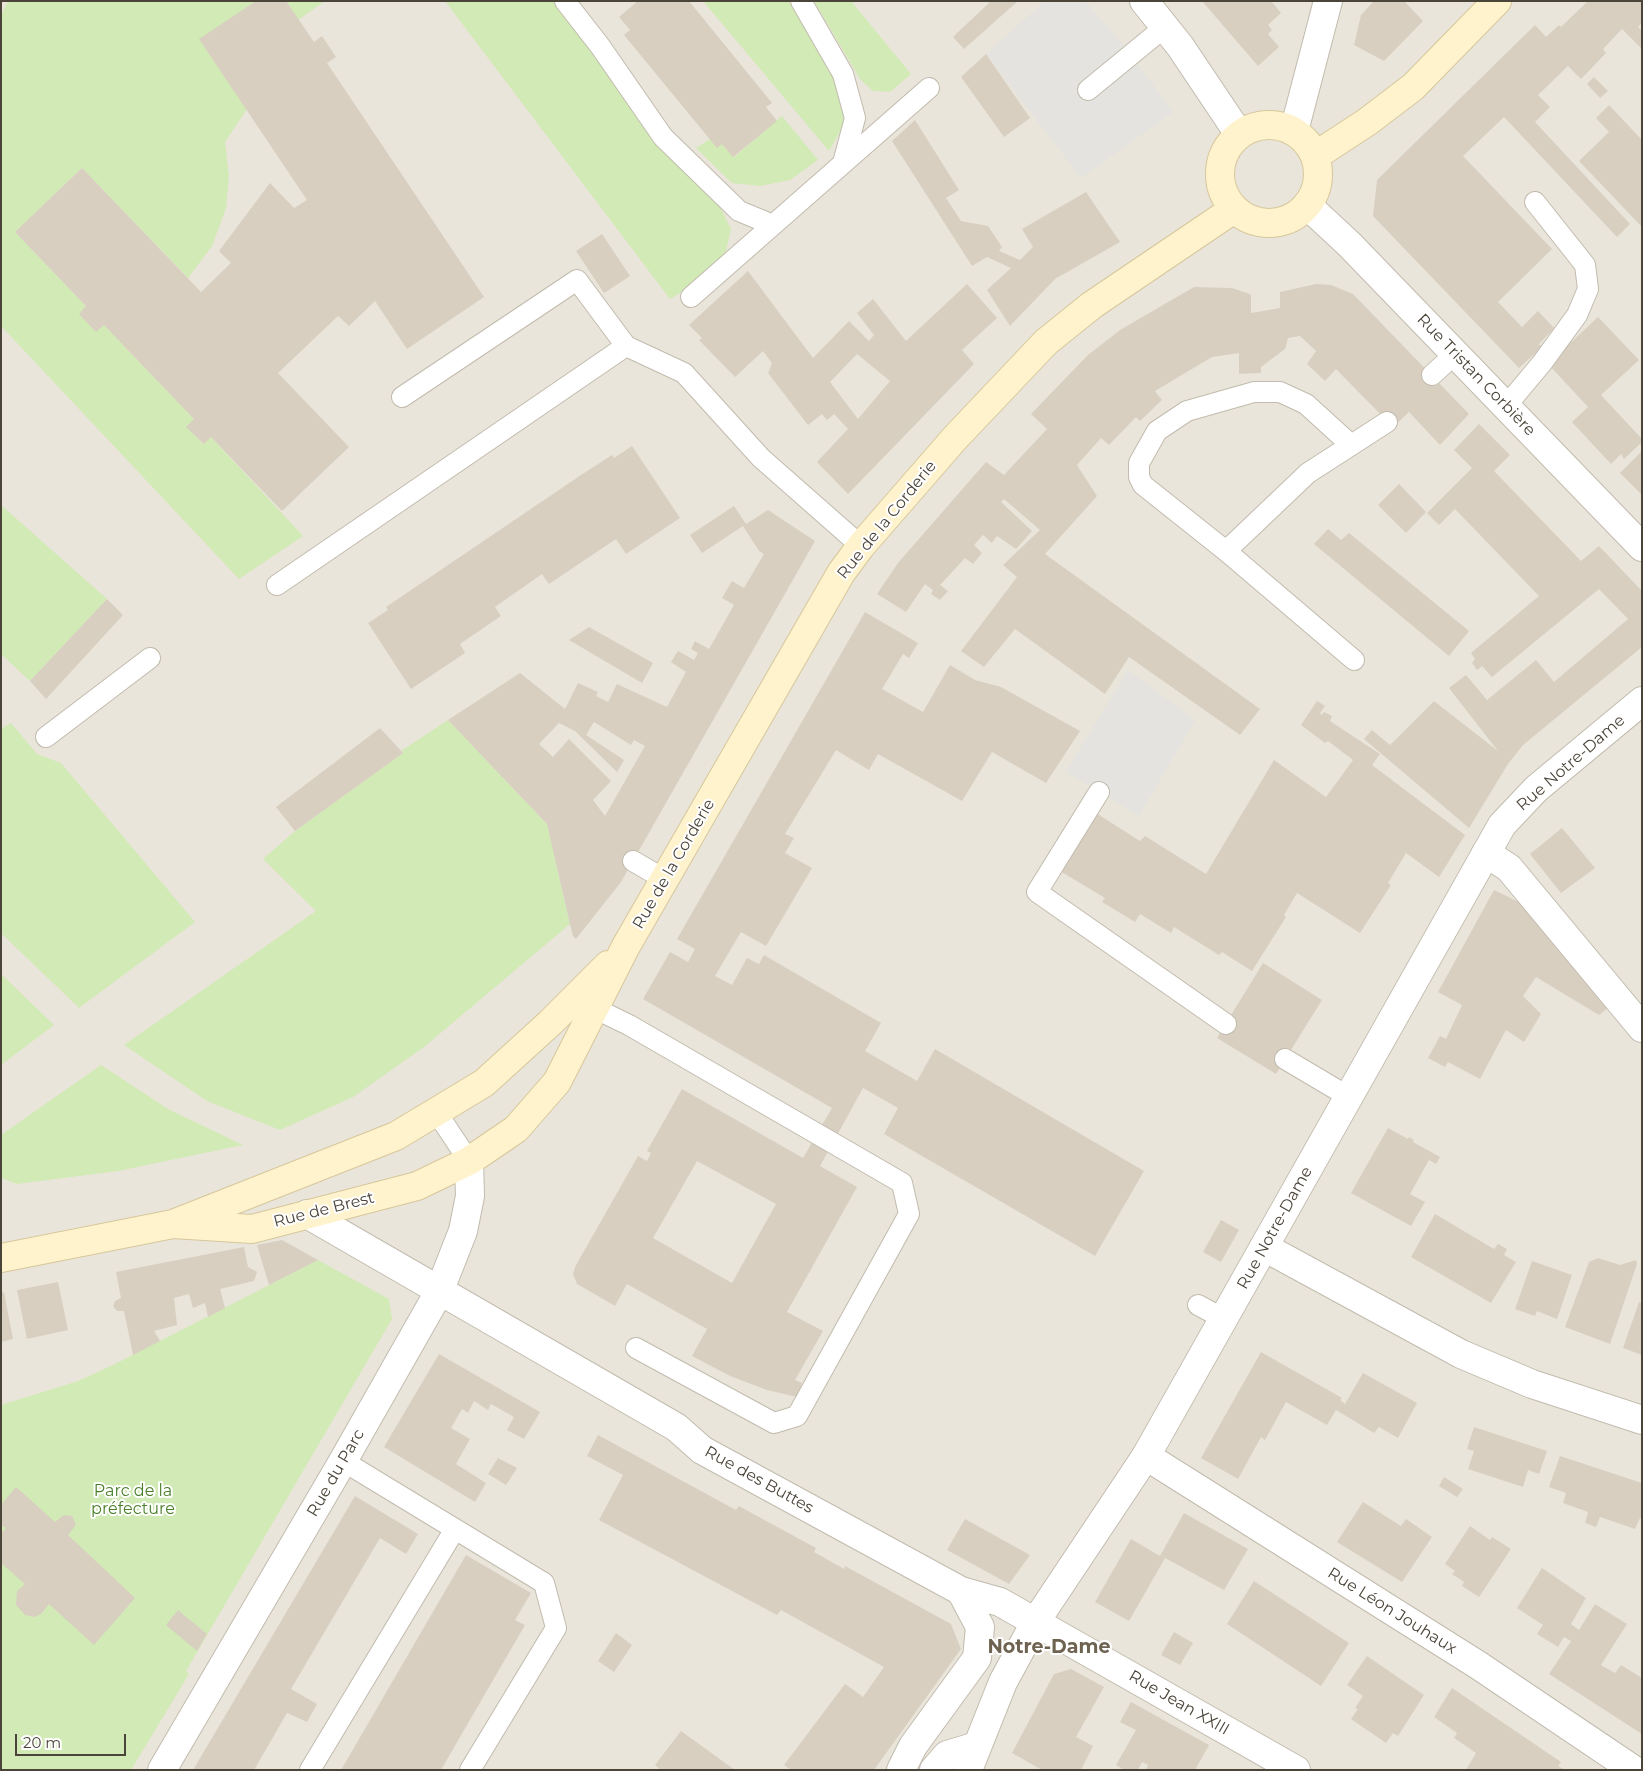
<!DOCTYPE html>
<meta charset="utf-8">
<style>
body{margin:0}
#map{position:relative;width:1643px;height:1771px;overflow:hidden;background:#f6f3ec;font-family:Montserrat,sans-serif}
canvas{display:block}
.frame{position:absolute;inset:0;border:2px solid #4b4439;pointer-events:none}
.scale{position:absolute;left:15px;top:1734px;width:111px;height:22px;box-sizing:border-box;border:2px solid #4b4439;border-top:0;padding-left:6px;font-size:15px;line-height:18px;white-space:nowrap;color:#4b4439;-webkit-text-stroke:4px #fff;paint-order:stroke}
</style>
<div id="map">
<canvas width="1643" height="1771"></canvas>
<div class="frame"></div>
<div class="scale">20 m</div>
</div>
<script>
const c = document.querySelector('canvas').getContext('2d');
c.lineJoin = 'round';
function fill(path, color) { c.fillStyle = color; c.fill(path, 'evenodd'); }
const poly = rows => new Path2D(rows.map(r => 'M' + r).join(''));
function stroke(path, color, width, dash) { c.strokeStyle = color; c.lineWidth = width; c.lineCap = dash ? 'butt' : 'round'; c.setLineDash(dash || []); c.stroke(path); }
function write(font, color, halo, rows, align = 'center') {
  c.font = font + ' Montserrat,sans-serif'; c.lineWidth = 4; c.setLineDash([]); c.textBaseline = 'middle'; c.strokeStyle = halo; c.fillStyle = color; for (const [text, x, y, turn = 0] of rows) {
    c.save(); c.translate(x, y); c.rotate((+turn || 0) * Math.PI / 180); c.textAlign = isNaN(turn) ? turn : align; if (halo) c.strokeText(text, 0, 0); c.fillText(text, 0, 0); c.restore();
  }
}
const residential = poly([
 [1,1,1642,1,1642,1770,1,1770]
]);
const green = poly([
 [8,1,256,1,247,109,225,142,229,176,226,208,212,246,188,278,82,168,15,232,86,306,79,314,104,325,194,419,187,427,203,444,211,437,303,536,239,579,1,326,1,15],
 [286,1,325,1,298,20],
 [445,1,554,1,572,23,657,144,719,205,731,229,725,255,706,277,670,299],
 [703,1,790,1,834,78,845,123,829,151],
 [814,1,851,1,911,74,890,92,873,91,860,79],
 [782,116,818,160,790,180,760,186,732,183,696,148,710,139,722,144,734,157],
 [1,505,107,599,30,681,1,654],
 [448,720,547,824,570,924,424,1047,353,1097,280,1130,207,1101,124,1045,316,911,263,859,295,831,403,753,401,751],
 [11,723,37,754,61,763,195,922,79,1008,1,933,1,729],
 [1,974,54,1025,1,1065],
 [101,1065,168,1109,243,1145,118,1171,17,1184,1,1178,1,1135],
 [318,1260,389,1299,392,1319,186,1671,189,1674,131,1770,1,1770,1,1405,78,1381,113,1365]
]);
const parking = poly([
 [1045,1,1085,1,1123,45,1173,112,1081,178,986,54],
 [1128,670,1195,720,1139,816,1066,772]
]);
const building = poly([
 [256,1,286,1,314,42,322,36,336,57,327,63,484,297,407,349,375,301,349,326,338,316,278,373,349,447,282,511,211,437,204,444,186,427,194,419,104,325,96,332,79,314,86,306,15,232,82,168,201,292,231,263,219,251,270,183,294,208,307,200,199,39],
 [638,1,689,1,772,103,766,107,777,121,733,157,722,144,717,148,624,35,630,30,619,17],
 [991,1,1018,1,964,49,953,37],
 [1202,1,1271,1,1281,13,1268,25,1272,30,1268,34,1279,47,1258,66],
 [1374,1,1404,1,1423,21,1384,61,1354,45,1361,15],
 [1588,1,1642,1,1642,22,1638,27,1642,31,1642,49,1622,29,1603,49,1606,53,1581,79,1568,66,1538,95,1550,107,1535,122,1630,224,1617,237,1504,117,1463,156,1552,249,1498,302,1522,327,1538,311,1554,328,1539,344,1542,347,1519,368,1373,216,1377,180,1535,25,1546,37,1559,25,1561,27],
 [986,54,1030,118,1004,137,961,77],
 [1594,77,1608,91,1600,98,1587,84],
 [1609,105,1642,140,1642,227,1579,161,1609,132,1596,118],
 [915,120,959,190,946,198,961,221,988,226,1002,247,999,251,1020,260,1033,247,1022,229,1086,192,1120,242,1055,279,1010,326,987,290,1011,268,987,257,972,266,892,141],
 [602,234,630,276,604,293,576,251],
 [748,271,813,358,849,321,869,341,874,335,857,313,873,299,906,341,967,284,997,318,962,350,974,364,848,494,817,462,848,429,834,414,827,420,822,414,808,425,768,373,772,363,763,351,735,377,699,340,702,338,689,325],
 [857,354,890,381,858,419,830,382],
 [1316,284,1331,285,1353,294,1469,414,1440,445,1409,412,1393,427,1336,369,1325,381,1307,364,1316,351,1300,336,1288,338,1285,349,1261,367,1261,373,1239,374,1239,353,1212,357,1155,391,1162,400,1140,421,1136,417,1109,445,1101,438,1077,465,1097,496,1045,554,1260,709,1240,735,1129,657,1105,694,1015,629,984,667,961,651,1017,577,1003,565,1040,530,1004,499,1001,502,1032,531,1016,549,997,536,992,543,983,535,974,545,982,553,973,564,965,558,940,585,948,591,940,600,931,594,933,590,925,584,906,612,877,594,898,563,986,462,1004,475,1047,429,1031,414,1088,355,1120,330,1194,287,1232,288,1247,293,1251,295,1251,313,1280,308,1280,292],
 [1598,317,1639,360,1601,395,1642,439,1642,442,1624,459,1621,454,1611,464,1572,422,1588,407,1548,364],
 [1479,424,1510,455,1494,471,1581,561,1599,546,1642,591,1642,647,1523,745,1508,764,1469,828,1364,739,1372,730,1390,745,1434,701,1498,751,1449,688,1466,675,1487,700,1536,660,1554,682,1628,619,1599,589,1492,677,1482,666,1477,670,1472,663,1475,659,1471,653,1539,596,1455,509,1439,525,1427,513,1472,468,1454,450],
 [632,446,680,518,626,554,616,539,549,584,542,574,495,607,501,616,460,644,465,653,411,689,368,623,388,610,386,607,581,475,612,455,614,458],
 [1642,451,1642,495,1620,473],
 [1399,484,1426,512,1406,533,1378,505],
 [734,506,746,524,768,510,815,541,621,882,576,939,573,936,570,924,547,824,448,720,520,673,565,709,578,683,598,692,596,696,608,702,617,684,667,707,686,672,671,662,678,651,694,660,698,653,691,649,695,641,709,649,734,605,722,598,732,581,744,588,764,554,759,551,743,526,702,553,690,535],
 [594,722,631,745,634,740,645,746,605,816,593,800,611,781,569,739,553,757,539,744,559,723,575,731,617,772,624,760,586,735],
 [1328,529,1341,540,1349,533,1469,631,1449,656,1314,544],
 [107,599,123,615,46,699,30,681],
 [865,612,918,643,909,658,903,654,882,689,923,712,950,665,975,680,1001,687,1080,731,1046,783,992,752,962,801,878,754,869,770,836,750,785,834,794,838,785,853,812,868,766,946,741,932,715,976,732,985,747,958,759,964,764,955,881,1023,865,1051,917,1081,935,1049,1144,1171,1095,1256,884,1134,898,1108,863,1088,820,1166,857,1187,787,1312,823,1331,795,1380,802,1383,797,1397,767,1390,730,1376,692,1356,707,1329,627,1284,615,1306,577,1284,573,1274,575,1267,638,1156,647,1161,651,1153,647,1151,682,1089,803,1158,832,1108,643,999,670,952,688,962,695,949,677,939],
 [697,1161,776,1204,732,1283,653,1238],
 [589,627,653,663,642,683,569,640],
 [1317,701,1325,706,1320,713,1322,715,1324,712,1332,716,1330,721,1380,754,1372,765,1465,835,1439,877,1406,853,1388,883,1391,885,1360,933,1297,893,1284,915,1286,917,1252,971,1222,952,1219,955,1174,927,1171,933,1140,914,1135,922,1102,902,1105,898,1060,871,1096,813,1140,841,1145,836,1206,874,1274,760,1326,797,1353,760,1328,741,1325,743,1301,725],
 [380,728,403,753,295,831,276,807],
 [1562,828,1595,868,1561,893,1530,854],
 [1494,890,1531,908,1610,1006,1599,1015,1536,977,1523,996,1541,1014,1524,1042,1506,1030,1480,1079,1448,1062,1445,1067,1428,1058,1440,1036,1446,1039,1462,1005,1438,992],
 [1263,963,1322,1000,1276,1074,1217,1038],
 [1388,1128,1408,1139,1409,1137,1414,1140,1413,1142,1440,1157,1436,1164,1429,1160,1410,1194,1425,1202,1411,1226,1351,1193],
 [1435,1214,1494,1249,1498,1244,1507,1249,1504,1255,1516,1262,1491,1303,1411,1257],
 [1221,1220,1239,1230,1221,1262,1203,1252],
 [282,1240,318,1260,269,1285,257,1245],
 [244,1247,248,1267,257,1272,254,1281,220,1289,225,1308,208,1317,205,1303,193,1308,189,1294,174,1298,177,1325,154,1331,160,1341,133,1355,124,1311,117,1311,113,1306,115,1301,121,1298,116,1272],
 [1598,1258,1620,1265,1636,1260,1637,1264,1610,1344,1565,1327,1589,1262],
 [1532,1261,1572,1275,1557,1319,1537,1311,1535,1316,1515,1309],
 [58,1282,68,1330,27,1339,17,1290],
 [4,1292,13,1339,1,1342,1,1293],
 [1639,1302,1642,1303,1642,1355,1623,1348],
 [1261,1352,1342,1398,1340,1400,1345,1404,1363,1373,1417,1403,1398,1438,1379,1427,1374,1433,1336,1410,1327,1425,1286,1402,1265,1440,1261,1437,1238,1479,1201,1458],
 [439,1354,540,1412,524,1439,507,1430,514,1417,491,1404,488,1410,474,1401,468,1413,462,1409,451,1428,470,1439,456,1464,486,1483,475,1502,384,1447],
 [1474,1427,1547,1451,1539,1474,1528,1470,1523,1487,1468,1469,1474,1451,1467,1449],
 [598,1435,736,1510,739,1506,757,1516,816,1548,814,1552,844,1569,845,1566,951,1624,961,1649,874,1770,791,1770,784,1765,845,1684,863,1697,884,1667,781,1610,777,1615,599,1520,623,1475,587,1456],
 [1560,1456,1642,1483,1642,1519,1640,1518,1635,1529,1600,1517,1596,1527,1585,1523,1588,1512,1563,1503,1566,1493,1549,1487],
 [498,1458,517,1468,506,1485,488,1474],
 [1444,1477,1463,1489,1457,1497,1439,1486],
 [16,1487,55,1522,64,1515,72,1516,76,1525,68,1535,135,1598,94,1645,49,1604,41,1614,35,1617,25,1615,16,1605,17,1591,25,1584,1,1563,1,1534,6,1528,1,1525,1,1505],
 [355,1496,418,1534,406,1554,380,1538,291,1689,317,1704,307,1722,287,1713,254,1770,193,1770],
 [1363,1502,1401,1526,1406,1519,1432,1537,1402,1582,1337,1542],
 [1184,1513,1248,1549,1224,1590,1165,1558,1129,1621,1095,1602,1131,1539,1160,1556],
 [965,1519,1030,1555,1009,1584,947,1550],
 [1470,1526,1490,1540,1492,1537,1511,1549,1479,1597,1462,1586,1464,1582,1452,1574,1455,1571,1445,1564],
 [466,1555,531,1593,515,1620,525,1625,456,1744,441,1770,341,1770],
 [1542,1568,1586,1598,1571,1624,1579,1630,1595,1604,1627,1624,1601,1665,1615,1673,1621,1665,1642,1678,1642,1734,1549,1674,1571,1641,1564,1637,1558,1647,1537,1634,1543,1625,1517,1608],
 [1254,1581,1349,1643,1321,1686,1227,1624],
 [178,1610,207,1634,197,1651,166,1625],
 [1174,1632,1193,1643,1180,1665,1161,1655],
 [616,1633,632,1645,614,1672,598,1661],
 [1367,1656,1424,1695,1398,1736,1393,1733,1386,1743,1351,1719,1358,1709,1355,1708,1363,1696,1347,1685],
 [1071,1669,1104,1687,1076,1737,1093,1746,1081,1770,1042,1770,1012,1753,1054,1674],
 [1452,1688,1561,1762,1558,1766,1565,1770,1466,1770,1476,1753,1454,1738,1457,1733,1434,1717],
 [1131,1702,1209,1745,1195,1770,1146,1770,1148,1765,1142,1762,1138,1770,1124,1770,1116,1765,1136,1730,1120,1722],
 [681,1731,735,1770,661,1770,655,1765]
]);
const service = poly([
 [565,1,600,46,663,137,739,211,773,225],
 [801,1,843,74,855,118,843,163],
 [1088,90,1166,26],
 [691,297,929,88],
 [1432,375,1455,354],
 [402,397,577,280,626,346],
 [1506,406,1542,363,1577,315,1588,289,1585,265,1535,202],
 [1226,551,1143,485,1139,477,1139,463,1157,431,1187,411,1254,392,1280,392,1306,404,1351,445],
 [277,585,626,346,684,373,761,458,861,546],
 [1354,660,1226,551,1308,473,1387,422],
 [46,737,150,658],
 [1099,792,1037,892,1226,1024],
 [633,861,664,879],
 [594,1008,629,1025,902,1183,909,1214,797,1416,774,1423,636,1348],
 [1285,1059,1349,1097],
 [437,1113,469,1161],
 [1198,1305,1224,1319],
 [343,1461,544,1583,556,1628,470,1770],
 [310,1770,455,1529]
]);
const minor = poly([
 [1294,131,1328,1],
 [1486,853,1509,868,1642,1028],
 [307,1214,676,1427,702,1450,961,1591,1000,1602,1296,1770],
 [1264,1247,1461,1354,1532,1384,1642,1420],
 [1146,1456,1478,1665,1634,1770],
 [162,1770,343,1461,439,1292,463,1231,470,1196,469,1161],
 [901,1770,913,1746,977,1658,980,1627,961,1591],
 [934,1770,947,1755,977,1746]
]);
const tertiary = poly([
 [1144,1,1180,46,1239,134],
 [1307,205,1349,244,1642,547],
 [968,1770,1003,1682,1036,1621,1146,1456,1502,825,1536,789,1642,701]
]);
const secondary = poly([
 '1220 174a49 49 0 1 1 98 0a49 49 0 1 1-98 0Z',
 [1315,156,1367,122,1413,87,1497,1],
 [173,1224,252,1229,417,1186,469,1161,516,1129,557,1082,626,946,841,573,861,546,955,438,1046,342,1092,305,1234,209],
 [1,1258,173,1224,396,1136,484,1083,551,1022,608,965]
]);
const streetNames = [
 ["Rue Tristan Corbière",1476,375,46],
 ["Rue de la Corderie",887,520,-51],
 ["Rue Notre-Dame",1571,763,-41],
 ["Rue de la Corderie",674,864,-60],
 ["Rue de Brest",324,1210,-14],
 ["Rue Notre-Dame",1275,1228,-61],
 ["Rue du Parc",336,1473,-60],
 ["Rue des Buttes",759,1480,29],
 ["Rue Léon Jouhaux",1392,1611,32],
 ["Rue Jean XXIII",1179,1703,30]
];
const parkNames = [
 ["Parc de la",133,1491],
 ["préfecture",133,1509]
];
const quarterNames = [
 ["Notre-Dame",1049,1647]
];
fill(residential, '#eae5da');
fill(green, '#d2eab5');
fill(parking, '#e5e3e0');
fill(building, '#d8cfc1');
stroke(service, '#c2bbae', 22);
stroke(minor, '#c2bbae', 30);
stroke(tertiary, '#c2bbae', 30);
stroke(secondary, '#d6c79b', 30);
stroke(service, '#fff', 20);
stroke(minor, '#fff', 28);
stroke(tertiary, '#fff', 28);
stroke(secondary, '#fff3cd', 28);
write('16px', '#4b4439', '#fff', streetNames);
write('16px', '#4a7f2a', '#fff', parkNames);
write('bold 19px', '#6e6250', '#fff', quarterNames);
</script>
